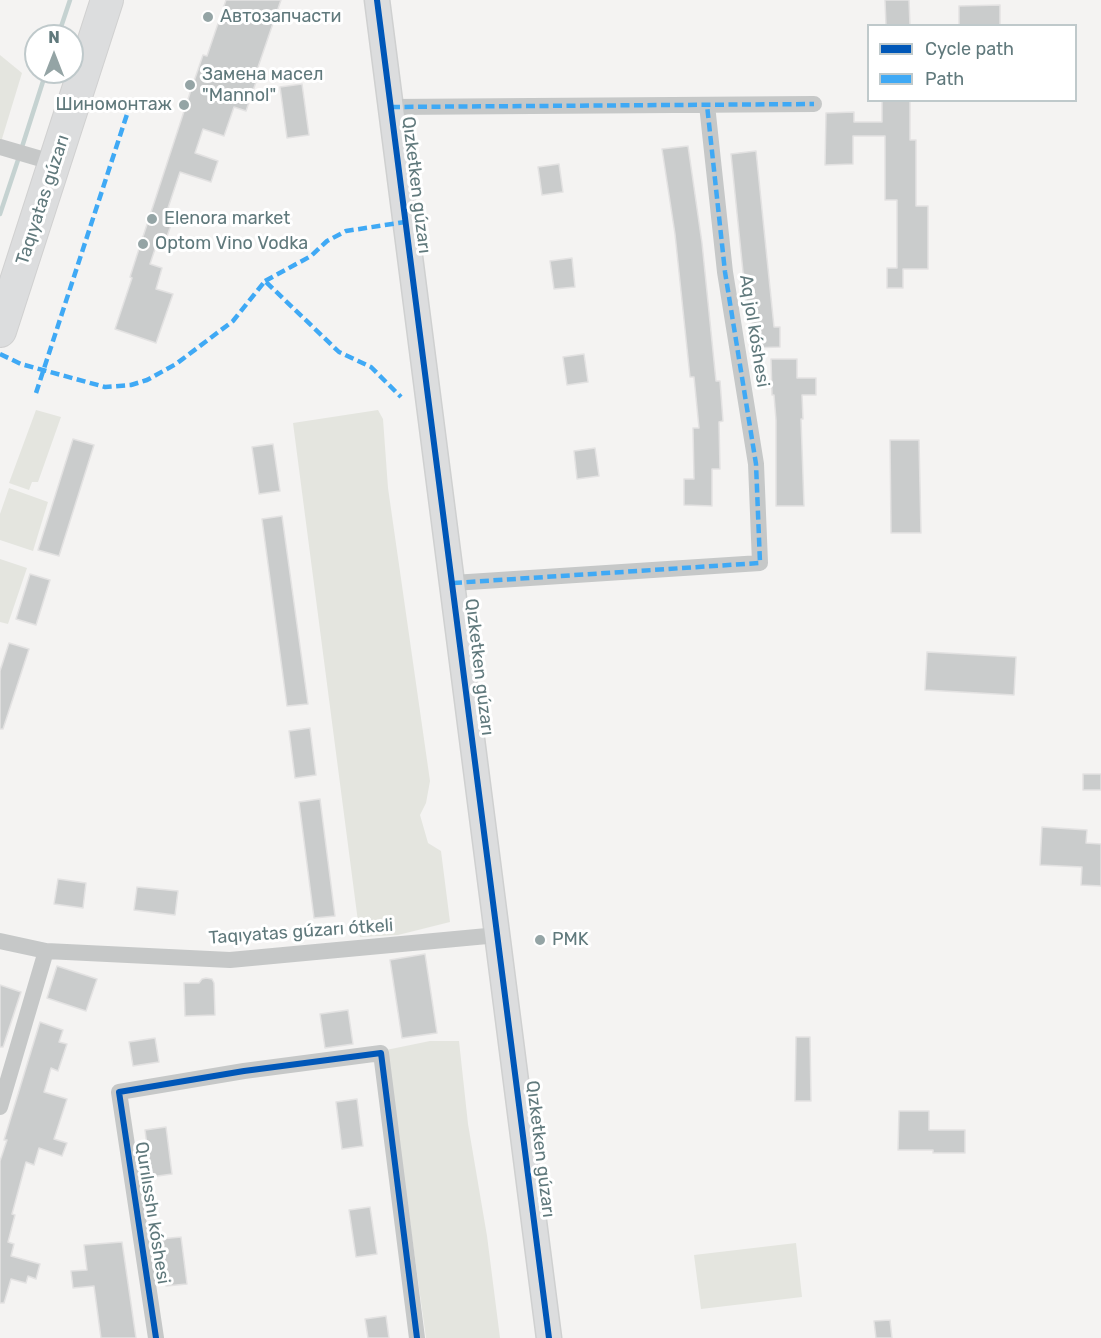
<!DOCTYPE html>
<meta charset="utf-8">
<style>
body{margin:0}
#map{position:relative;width:1101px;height:1338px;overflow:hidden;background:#f4f3f2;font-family:Rubik,sans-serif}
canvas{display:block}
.legend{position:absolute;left:867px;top:24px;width:210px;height:78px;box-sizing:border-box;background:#fff;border:2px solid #bfc9cb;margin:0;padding:8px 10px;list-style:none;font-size:18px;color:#60797c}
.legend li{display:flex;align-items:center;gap:12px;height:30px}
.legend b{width:30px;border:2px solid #bfc9cb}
.north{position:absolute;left:24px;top:24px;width:60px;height:60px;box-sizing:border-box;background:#fff;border:2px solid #bfc9cb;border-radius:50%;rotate:0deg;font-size:16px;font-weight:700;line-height:24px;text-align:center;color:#60797c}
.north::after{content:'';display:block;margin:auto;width:21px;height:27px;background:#94a4a5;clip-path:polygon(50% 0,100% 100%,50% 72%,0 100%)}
</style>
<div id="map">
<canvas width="1101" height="1338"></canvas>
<ul class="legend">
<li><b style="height:8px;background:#0057b8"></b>Cycle path</li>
<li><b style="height:8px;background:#3fa9f5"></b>Path</li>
</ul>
<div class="north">N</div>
</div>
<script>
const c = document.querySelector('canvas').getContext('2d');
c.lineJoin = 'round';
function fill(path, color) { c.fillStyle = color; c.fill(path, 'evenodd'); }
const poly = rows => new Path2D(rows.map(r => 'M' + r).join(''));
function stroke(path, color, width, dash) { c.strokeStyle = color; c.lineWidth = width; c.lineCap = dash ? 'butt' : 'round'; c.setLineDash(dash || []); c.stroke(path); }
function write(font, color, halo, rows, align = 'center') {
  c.font = font + ' Rubik,sans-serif'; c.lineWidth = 6; c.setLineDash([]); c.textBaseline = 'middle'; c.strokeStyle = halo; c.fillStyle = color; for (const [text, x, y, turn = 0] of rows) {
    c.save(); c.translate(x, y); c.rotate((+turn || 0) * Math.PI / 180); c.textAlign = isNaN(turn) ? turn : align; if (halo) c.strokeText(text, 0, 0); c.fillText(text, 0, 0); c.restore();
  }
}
const green = poly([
 [0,55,22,73,1,142,0,142],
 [36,410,61,417,38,482,32,482,29,490,9,483],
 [378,410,383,419,388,488,430,781,426,803,420,815,428,843,441,851,450,922,398,935,360,937,293,423],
 [9,488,48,502,33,551,0,540,0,514],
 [0,559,27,568,8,624,0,622],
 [430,1041,459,1041,468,1124,487,1236,500,1338,426,1338,386,1050],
 [796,1243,802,1297,701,1309,694,1255]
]);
const stream = poly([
 [58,36,70,0],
 [22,147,46,72],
 [0,214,18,160]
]);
const building = poly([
 [226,0,281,0,256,73,257,79,246,111,234,107,224,136,203,129,195,153,218,161,211,182,180,172,168,208,176,211,165,242,158,240,150,264,162,268,156,289,173,294,156,343,115,329,132,278,130,277,137,255,190,93,203,55,207,56,226,0],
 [885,0,909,0,910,26,886,26,885,0],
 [1000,5,1000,26,959,26,959,6,1000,5],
 [302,84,309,135,287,138,280,87,302,84],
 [882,100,910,100,910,140,916,140,916,206,928,206,928,269,903,269,903,288,887,288,887,268,897,268,897,200,885,200,885,136,853,136,853,164,825,165,826,113,854,112,854,122,882,122,882,100],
 [688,146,702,243,716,381,720,381,723,421,719,422,720,469,712,469,712,506,684,505,684,479,694,479,693,428,699,428,694,377,690,377,675,234,662,149,688,146],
 [756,151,774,327,780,327,780,347,751,348,751,321,748,321,731,154,756,151],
 [559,164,563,192,542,195,538,167,559,164],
 [572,258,575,287,554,289,550,261,572,258],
 [584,354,588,382,567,385,563,357,584,354],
 [771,359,797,359,797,378,816,378,816,395,802,395,803,419,801,419,804,506,776,506,776,420,774,395,772,395,771,359],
 [73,439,94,445,59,556,38,550,73,439],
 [890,440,919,440,921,533,891,533,890,440],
 [273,444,280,491,259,494,252,447,273,444],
 [595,448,599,476,577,479,574,451,595,448],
 [282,516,308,704,287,706,262,519,282,516],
 [30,574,50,580,36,625,16,619,30,574],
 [9,643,29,649,3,729,0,729,0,671,9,643],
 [927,652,1016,657,1014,695,925,690,927,652],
 [310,728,316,775,295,778,289,731,310,728],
 [1083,774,1101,774,1101,790,1083,790,1083,774],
 [320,799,335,916,314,918,299,802,320,799],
 [1042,827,1087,830,1086,843,1101,844,1101,886,1081,885,1082,867,1040,865,1042,827],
 [58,879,86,883,83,908,54,904,58,879],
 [137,887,178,891,175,915,134,910,137,887],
 [425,954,437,1033,402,1038,390,960,425,954],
 [57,966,97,979,86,1011,47,998,57,966],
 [206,978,212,979,214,983,215,1015,185,1016,184,983,199,983,202,979,206,978],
 [0,985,21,992,3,1047,0,1047,0,985],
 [348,1010,353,1044,325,1048,320,1014,348,1010],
 [40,1022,63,1030,59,1042,67,1044,58,1071,51,1068,44,1092,67,1099,54,1139,67,1143,62,1156,39,1148,34,1165,26,1162,12,1214,15,1215,8,1242,14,1244,11,1256,40,1264,36,1279,28,1276,26,1283,11,1279,4,1303,0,1303,0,1161,7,1140,4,1140,40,1022],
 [796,1037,810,1037,811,1101,795,1101,796,1037],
 [155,1038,159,1062,133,1066,129,1042,155,1038],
 [357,1099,363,1146,342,1149,336,1102,357,1099],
 [899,1111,929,1111,929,1130,965,1130,965,1153,933,1153,933,1150,898,1150,899,1111],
 [166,1127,172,1174,151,1177,145,1130,166,1127],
 [370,1207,377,1254,356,1257,349,1210,370,1207],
 [181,1237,187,1284,166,1286,160,1239,181,1237],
 [122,1242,136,1338,101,1338,94,1286,73,1288,71,1271,87,1270,84,1245,122,1242],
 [386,1316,389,1338,368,1338,365,1319,386,1316],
 [890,1320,892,1338,876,1338,874,1321,890,1320]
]);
const street = poly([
 [391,107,814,104],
 [0,147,55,163],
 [453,583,760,563,756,464,725,272,707,105],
 [0,941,46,951,230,960,498,935],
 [0,1107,46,951],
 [156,1338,119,1092,244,1071,381,1053,417,1338]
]);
const secondary = poly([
 [377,0,549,1338]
]);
const highway = poly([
 [0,331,107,0]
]);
const quiet = poly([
 [391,107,814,104],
 [265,281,311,256,327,241,346,231,405,222],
 [0,354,21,364,105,387,131,385,147,380,176,364,233,321,265,281,339,352,371,367,401,397],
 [36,393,131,102],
 [453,583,760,563,756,464,725,272,707,105]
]);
const cycleway = poly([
 [377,0,549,1338],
 [156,1338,119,1092,244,1071,381,1053,417,1338]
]);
const markers = [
 [208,17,6,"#94a4a5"],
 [190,85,6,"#94a4a5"],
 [184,105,6,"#94a4a5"],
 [152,219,6,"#94a4a5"],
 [143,244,6,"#94a4a5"],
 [540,940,6,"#94a4a5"]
];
const poiNames = [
 ["Автозапчасти",220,17],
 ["Замена масел",202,75],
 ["\"Mannol\"",202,96],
 ["Шиномонтаж",172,105,"right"],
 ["Elenora market",164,219],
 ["Optom Vino Vodka",155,244],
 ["PMK",552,940]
];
const streetNames = [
 ["Qızketken gúzarı",416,185,83],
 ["Taqıyatas gúzarı",43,200,-72],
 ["Aq jol kóshesi",754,331,81],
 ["Qızketken gúzarı",479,667,83],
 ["Taqıyatas gúzarı ótkeli",301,932,-4],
 ["Qızketken gúzarı",540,1149,83],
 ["Qurılısshı kóshesi",152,1213,81]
];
fill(green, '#e4e5df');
stroke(stream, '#c5d2d1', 4.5);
fill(building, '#cacccc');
stroke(building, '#e3e2e2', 1.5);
stroke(secondary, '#cfd0d0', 27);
stroke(highway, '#d0d0d0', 34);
stroke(street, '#c6c8c8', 16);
stroke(secondary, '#dcddde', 24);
stroke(highway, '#dcddde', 32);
stroke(quiet, '#3fa9f5', 4.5, [9, 4.5]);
stroke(cycleway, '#0057b8', 6);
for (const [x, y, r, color] of markers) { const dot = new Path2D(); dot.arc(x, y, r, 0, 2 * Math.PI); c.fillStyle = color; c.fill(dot); stroke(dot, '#fff', 2); }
write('18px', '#60797c', '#fff', poiNames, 'left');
write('18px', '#60797c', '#fff', streetNames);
</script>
